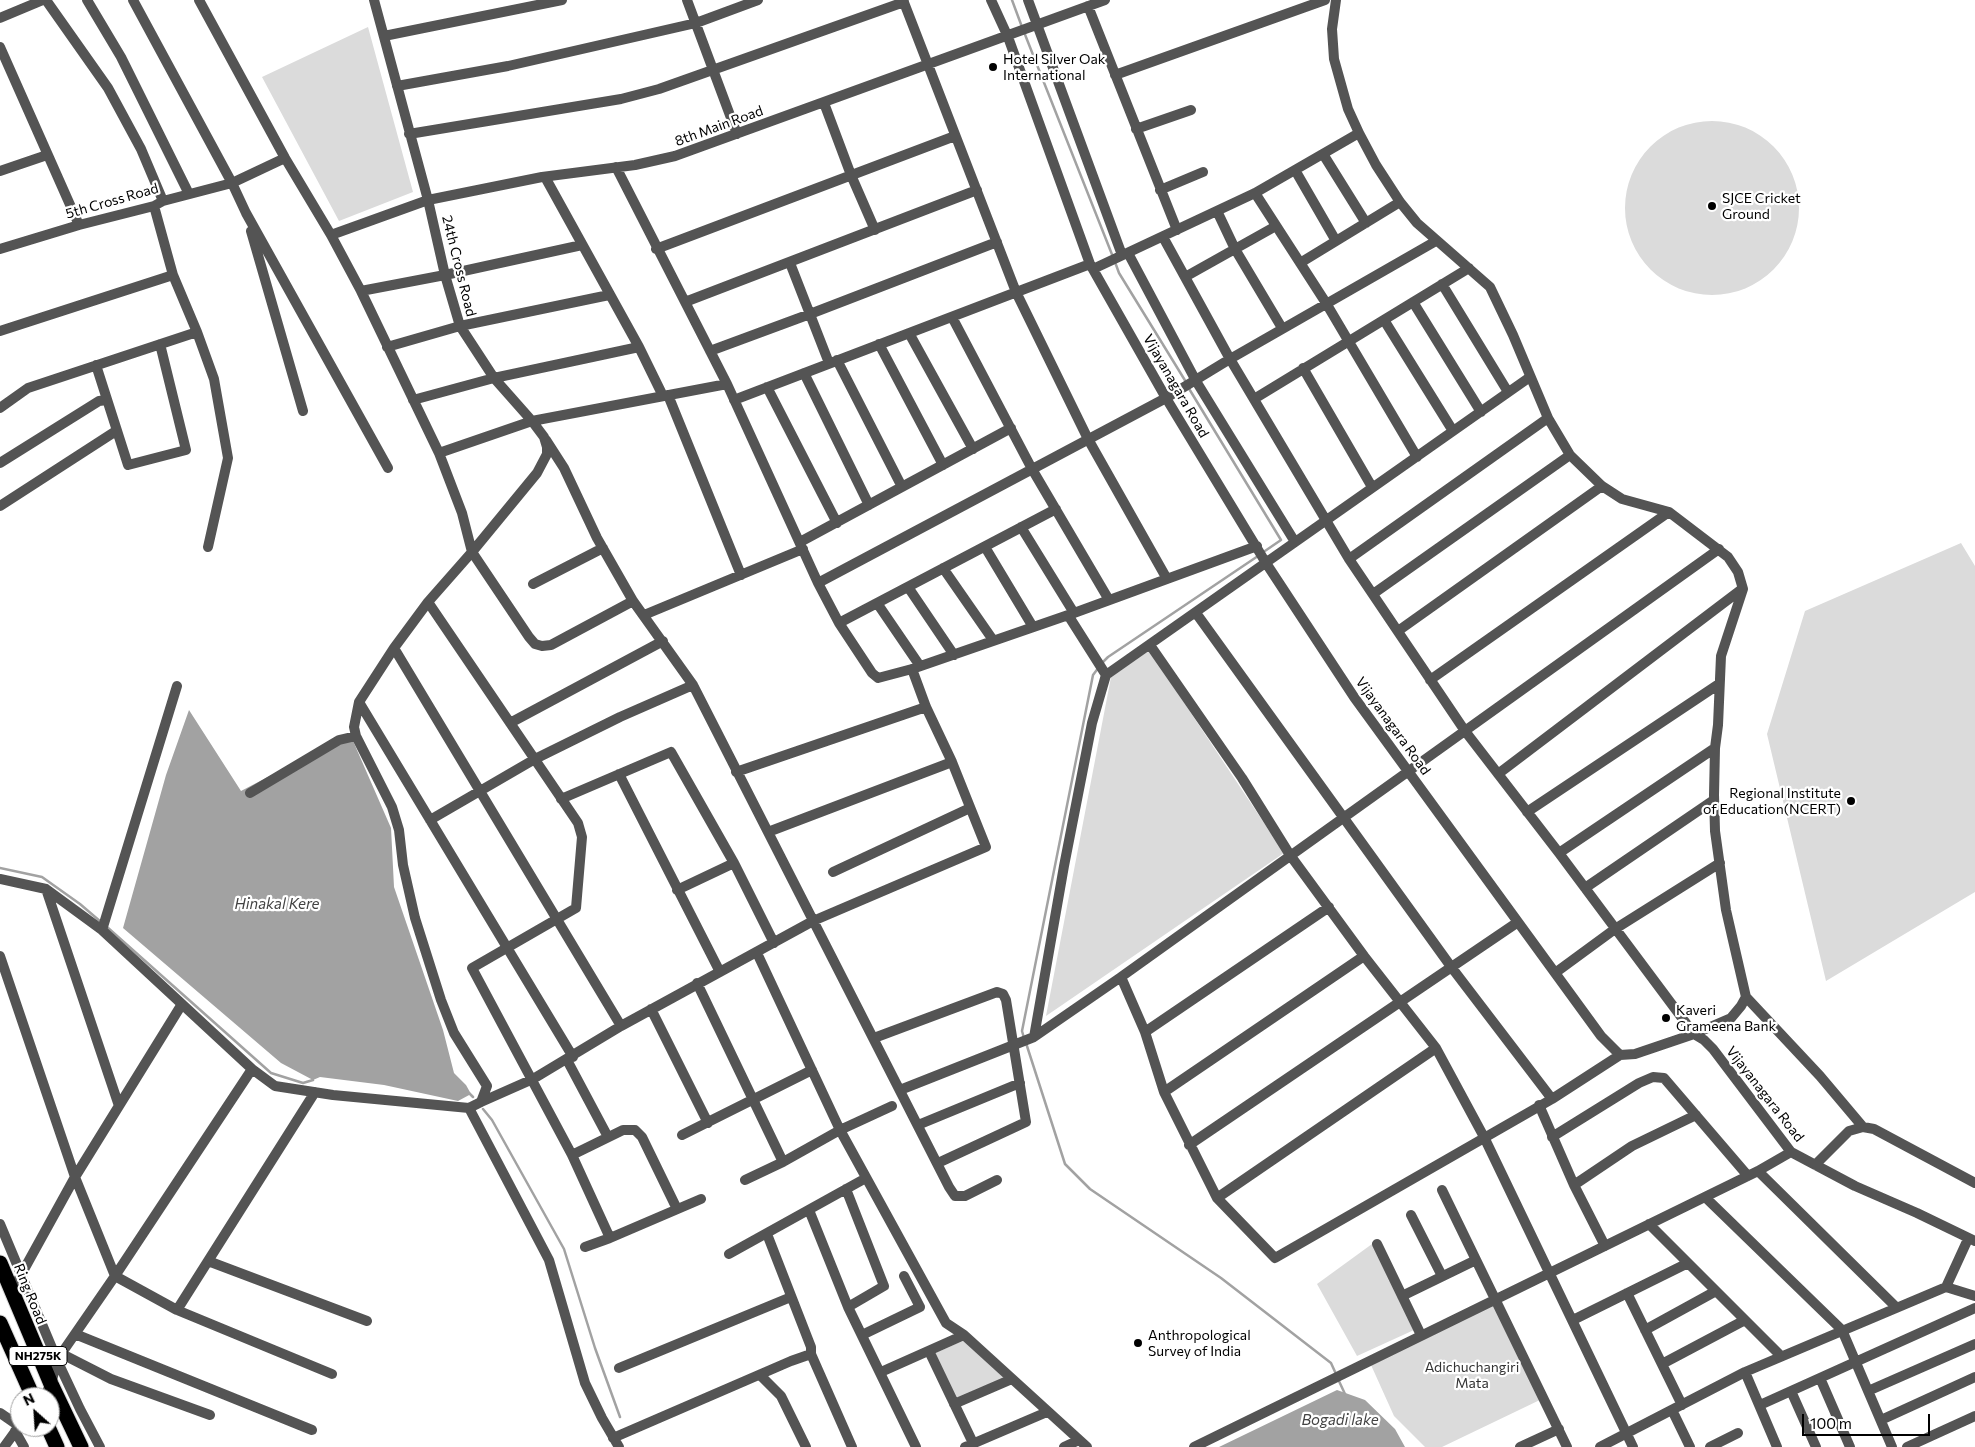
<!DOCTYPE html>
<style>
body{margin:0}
#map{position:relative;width:1975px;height:1447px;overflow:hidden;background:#fff;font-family:Commissioner,sans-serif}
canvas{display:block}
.north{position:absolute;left:10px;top:1387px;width:50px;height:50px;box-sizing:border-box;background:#fff;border:1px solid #999;border-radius:50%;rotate:334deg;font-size:14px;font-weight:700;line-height:20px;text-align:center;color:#000}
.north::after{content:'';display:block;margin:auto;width:18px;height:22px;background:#000;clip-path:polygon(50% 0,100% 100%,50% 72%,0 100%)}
.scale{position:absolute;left:1802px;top:1414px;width:128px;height:22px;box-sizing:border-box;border:2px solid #000;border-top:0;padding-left:6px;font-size:15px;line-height:18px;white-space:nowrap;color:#000;-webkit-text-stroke:4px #fff;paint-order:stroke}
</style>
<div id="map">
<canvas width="1975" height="1447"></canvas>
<div class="north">N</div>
<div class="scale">100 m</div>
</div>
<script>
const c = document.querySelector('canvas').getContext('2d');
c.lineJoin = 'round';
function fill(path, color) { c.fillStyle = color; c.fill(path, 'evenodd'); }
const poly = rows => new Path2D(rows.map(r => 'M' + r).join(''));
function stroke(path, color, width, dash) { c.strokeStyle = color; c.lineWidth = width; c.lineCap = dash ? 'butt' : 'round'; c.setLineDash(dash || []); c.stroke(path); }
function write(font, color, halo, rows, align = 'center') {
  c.font = font + ' Commissioner,sans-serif'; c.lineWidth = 4.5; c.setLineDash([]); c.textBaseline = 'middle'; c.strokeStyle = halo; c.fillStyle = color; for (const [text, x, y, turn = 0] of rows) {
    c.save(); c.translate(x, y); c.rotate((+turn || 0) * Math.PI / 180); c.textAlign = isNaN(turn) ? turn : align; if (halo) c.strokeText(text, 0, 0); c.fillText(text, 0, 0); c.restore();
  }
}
const green = poly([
 [368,27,413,192,339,221,262,77],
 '1625 208a87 87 0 1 1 174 0a87 87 0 1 1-174 0Z',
 [1961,543,1975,566,1975,892,1826,981,1767,734,1805,611],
 [1149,650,1284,853,1046,1016,1111,677],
 [1372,1244,1414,1330,1357,1356,1317,1284],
 [1491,1302,1544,1398,1442,1447,1425,1447,1394,1416,1371,1365],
 [965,1340,1007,1377,956,1400,933,1354]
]);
const water = poly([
 [189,710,241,791,350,734,391,828,394,887,443,1030,454,1073,466,1085,471,1094,458,1101,384,1085,320,1077,313,1080,281,1063,123,928,166,775],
 [1337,1390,1365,1400,1395,1429,1405,1447,1219,1447]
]);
const stream = poly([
 [1012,0,1022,27],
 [1024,32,1113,257],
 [1115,262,1119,273,1186,382],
 [1188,387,1281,540,1262,553],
 [1102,663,1108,657,1258,556],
 [0,868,42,877,80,904,101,922],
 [107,927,271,1073,303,1083,313,1080],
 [1024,1038,1022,1031,1093,675,1099,667],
 [1026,1043,1065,1164,1090,1189,1221,1278,1331,1363,1336,1374],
 [469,1093,473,1097],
 [483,1109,492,1120,564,1249,595,1348,620,1417],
 [1338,1379,1345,1394]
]);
const minor = poly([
 [46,0,108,88,141,149,163,201],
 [87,0,121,57,189,194],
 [133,0,232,183,246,213,388,468],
 [199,0,285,158,331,235,361,291,439,453,462,513,472,552,529,637,535,644,542,646,551,645,633,601],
 [374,0,428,200,445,275,460,326,494,378,532,421,544,437,547,447,547,454,537,473,472,552,428,602,394,648,359,702,354,727,356,736,392,807,399,830,403,865,415,918,441,1000,454,1033,487,1086,481,1102,469,1108,549,1260,585,1383,602,1418,619,1447],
 [687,0,737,134],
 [903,0,1016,292,1088,439,1167,579],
 [991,0,1008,37,1090,264,1166,398,1266,563,1354,697,1601,1036,1620,1055,1635,1054,1694,1034,1704,1040,1713,1049,1791,1152,1855,1186,1917,1213,1975,1241],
 [1028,0,1122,255],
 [1088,6,1177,230],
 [0,18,43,0],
 [384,36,562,0],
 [0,47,79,225],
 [1115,75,1325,0],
 [397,86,508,66,696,23,758,0],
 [824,103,851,175,875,230],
 [1136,129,1191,110],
 [409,134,621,99,659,89,904,2],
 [1323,154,1366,223],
 [616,167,727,384,818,583,839,623,872,673,878,678,912,669,1074,613,1257,546],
 [1295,170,1336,241],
 [0,171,47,155],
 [545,177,639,347,663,396],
 [1160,190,1203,172],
 [1255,193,1326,303,1417,457],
 [1217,211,1235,249,1282,328],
 [251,231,303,411],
 [331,235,428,200,542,177,635,165,675,156,1105,0],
 [1163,237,1230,359,1349,559,1465,731,1559,853,1694,1034,1731,1018,1741,1006,1746,997,1726,910,1715,831,1714,795,1715,748,1718,725,1721,656,1743,589,1738,572,1728,557,1669,512,1622,499,1602,486,1570,455,1548,418,1513,335,1490,287,1417,223,1400,202,1376,165,1359,133,1348,109,1334,59,1332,29,1336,0],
 [0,249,79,225,154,206,163,201,232,183,285,158],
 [656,249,955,136],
 [1128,253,1196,381,1295,542],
 [790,263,829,363],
 [1300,263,1400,202],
 [1093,269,1255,193,1359,133],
 [1185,277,1276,226],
 [1442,284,1508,392],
 [361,291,445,275,582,245],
 [685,302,977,190],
 [1413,302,1481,412],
 [952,317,1032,469,1109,600],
 [1384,320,1453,431],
 [0,331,173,275],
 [197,332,214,379,228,458,208,547],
 [909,333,973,449],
 [879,344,943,465],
 [387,347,460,326,609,295],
 [710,351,810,314,997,242],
 [837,360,902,487],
 [96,365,128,465,186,450,160,344],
 [1303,368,1372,487],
 [804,373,869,505],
 [767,387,837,523],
 [668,395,741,575],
 [1254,399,1469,268],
 [413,400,494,378,639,347],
 [734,400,1090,264],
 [0,408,28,388,197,332,173,275,154,206],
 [546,440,564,468,597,538,633,601,693,685,949,1187,955,1196,965,1196,997,1180],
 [439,453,532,421,727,384],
 [0,463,99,401,107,400],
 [0,506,116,431],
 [1021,527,1074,613],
 [800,542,1011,428],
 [985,547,1033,627],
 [1349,559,1548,418],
 [943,568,993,640],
 [818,583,1166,398,1230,359,1436,241],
 [533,584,603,548],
 [908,587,954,655],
 [1373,594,1570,455],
 [428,602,578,823,582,837,576,908,472,968,572,1155,610,1238],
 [877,603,920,666],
 [1196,613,1452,968,1552,1099],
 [644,615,803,549],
 [1068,615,1106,675],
 [839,623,1056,509],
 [1398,631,1602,486],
 [1150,645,1242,778,1290,855,1364,956,1436,1048,1484,1137,1633,1447],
 [394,648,621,1026],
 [1430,680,1669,512],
 [359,702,573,1057],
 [510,723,663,641],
 [736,772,926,707],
 [619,774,720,972],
 [1498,774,1742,589],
 [250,793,339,740,356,736],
 [561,799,671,752,734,863,774,943],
 [1527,812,1719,684],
 [430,820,535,759,620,717,693,685],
 [768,832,952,762],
 [1559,853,1715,748],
 [833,872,970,808],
 [0,879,46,889,102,930,252,1069,115,1276,57,1360,51,1384,44,1397],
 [1585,888,1714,800],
 [46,889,119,1106],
 [677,890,734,863],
 [102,930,177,686],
 [757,953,840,1130,946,1323,964,1335],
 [0,956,75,1177,115,1276,177,1310,332,1374],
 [1555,973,1615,929,1720,863],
 [697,983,783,1162],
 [1746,997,1820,1076,1863,1127],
 [651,1009,708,1123],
 [1145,1032,1329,907],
 [1034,1037,1064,866,1092,723,1106,675,1530,377],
 [874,1038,997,992,1003,994,1006,1000,1026,1122,938,1163],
 [1620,1055,1552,1099,1275,1258,1217,1198,1164,1092,1145,1032,1121,977,1719,549],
 [567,1060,608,1137],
 [252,1069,275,1086,333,1095,469,1108],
 [900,1090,1034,1037,1121,977],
 [1164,1092,1364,956],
 [481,1102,533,1079,621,1026,813,921,986,847,952,762,926,707,912,669],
 [1539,1105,1574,1185,1605,1246],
 [918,1125,1020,1083],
 [682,1135,812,1070],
 [1552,1137,1639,1083,1653,1077,1664,1078,1748,1176],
 [1189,1145,1518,922],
 [572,1155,623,1130,635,1130,642,1137,677,1209],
 [1815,1165,1849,1131,1863,1127,1874,1129,1975,1183],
 [1758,1171,1896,1307],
 [745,1180,783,1162,840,1130,892,1106],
 [1574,1185,1632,1146,1696,1115],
 [846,1189,884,1286,848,1307],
 [1442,1190,1567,1447],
 [1705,1197,1842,1330,1892,1447],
 [1217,1198,1436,1048],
 [809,1210,848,1307,916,1447],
 [1411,1215,1442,1276],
 [0,1224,57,1360,80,1409,100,1447],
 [1649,1224,1781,1356],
 [767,1234,811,1347,811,1354],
 [1377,1244,1421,1335],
 [585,1247,610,1238,701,1199],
 [729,1254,866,1178],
 [208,1261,367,1321],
 [1946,1287,1975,1296],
 [11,1293,75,1177,182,1004],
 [1627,1293,1682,1405],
 [1402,1296,1476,1260],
 [177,1310,315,1092],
 [1573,1320,1688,1263],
 [1645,1330,1716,1291],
 [75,1334,312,1430],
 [862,1335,920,1307,904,1276],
 [929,1351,973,1443],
 [62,1354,111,1379,210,1415],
 [1662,1364,1745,1320],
 [619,1368,791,1297],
 [881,1372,964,1335,1087,1447],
 [1745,1372,1777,1447],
 [760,1375,781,1396,806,1447],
 [1820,1378,1850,1447],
 [1791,1391,1816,1447],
 [1868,1391,1975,1344],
 [954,1404,1012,1379],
 [1760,1405,1975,1308],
 [1672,1410,1690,1447],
 [0,1413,19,1426],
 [1881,1420,1975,1377],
 [15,1431,24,1447],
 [613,1438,791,1361,811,1354,852,1447],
 [4,1447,20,1425],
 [965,1447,1047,1412],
 [1064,1447,1079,1440],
 [1194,1447,1758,1171,1791,1152],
 [1520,1447,1559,1429],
 [1600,1447,1745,1372,1946,1287,1968,1239],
 [1710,1447,1738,1433],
 [1907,1447,1975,1416]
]);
const highway = poly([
 [0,1263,51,1384,81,1447],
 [0,1323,33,1397],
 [48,1427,57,1447]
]);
const markers = [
 [993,67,5,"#000"],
 [1712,206,5,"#000"],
 [1851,801,5,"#000"],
 [1666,1018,5,"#000"],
 [1138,1343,5,"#000"]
];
const shields = [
 [38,1356,58]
];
const shieldNames = [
 ["NH275K",38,1356]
];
const poiNames = [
 ["Hotel Silver Oak",1003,59],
 ["International",1003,75],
 ["SJCE Cricket",1722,198],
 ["Ground",1722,214],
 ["Regional Institute",1841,793,"right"],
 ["of Education(NCERT)",1841,809,"right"],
 ["Kaveri",1676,1010],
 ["Grameena Bank",1676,1026],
 ["Anthropological",1148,1335],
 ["Survey of India",1148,1351]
];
const streetNames = [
 ["8th Main Road",719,126,-20],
 ["5th Cross Road",112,201,-16],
 ["24th Cross Road",459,266,76],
 ["Vijayanagara Road",1176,386,60],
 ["Vijayanagara Road",1393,726,54],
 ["Vijayanagara Road",1765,1094,52],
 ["Ring Road",30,1294,68]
];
const parkNames = [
 ["Adichuchangiri",1472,1367],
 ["Mata",1472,1383]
];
const waterNames = [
 ["Hinakal Kere",277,904],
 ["Bogadi lake",1340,1420]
];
fill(green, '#dbdbdb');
fill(water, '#a2a2a2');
stroke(stream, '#a2a2a2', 2.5);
stroke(highway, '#dbdbdb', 17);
stroke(minor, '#545454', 10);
stroke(highway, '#000', 15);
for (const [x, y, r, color] of markers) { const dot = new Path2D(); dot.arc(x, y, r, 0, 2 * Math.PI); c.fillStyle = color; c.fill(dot); stroke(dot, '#fff', 2); }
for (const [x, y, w] of shields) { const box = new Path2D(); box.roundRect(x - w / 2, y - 9.5, w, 19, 4); c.fillStyle = '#fff'; c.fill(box); stroke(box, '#000', 1); }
write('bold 12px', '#000', null, shieldNames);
write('14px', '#000', '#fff', poiNames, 'left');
write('14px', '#000', '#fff', streetNames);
write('14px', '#323232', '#fff', parkNames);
write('italic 15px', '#434343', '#fff', waterNames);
</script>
